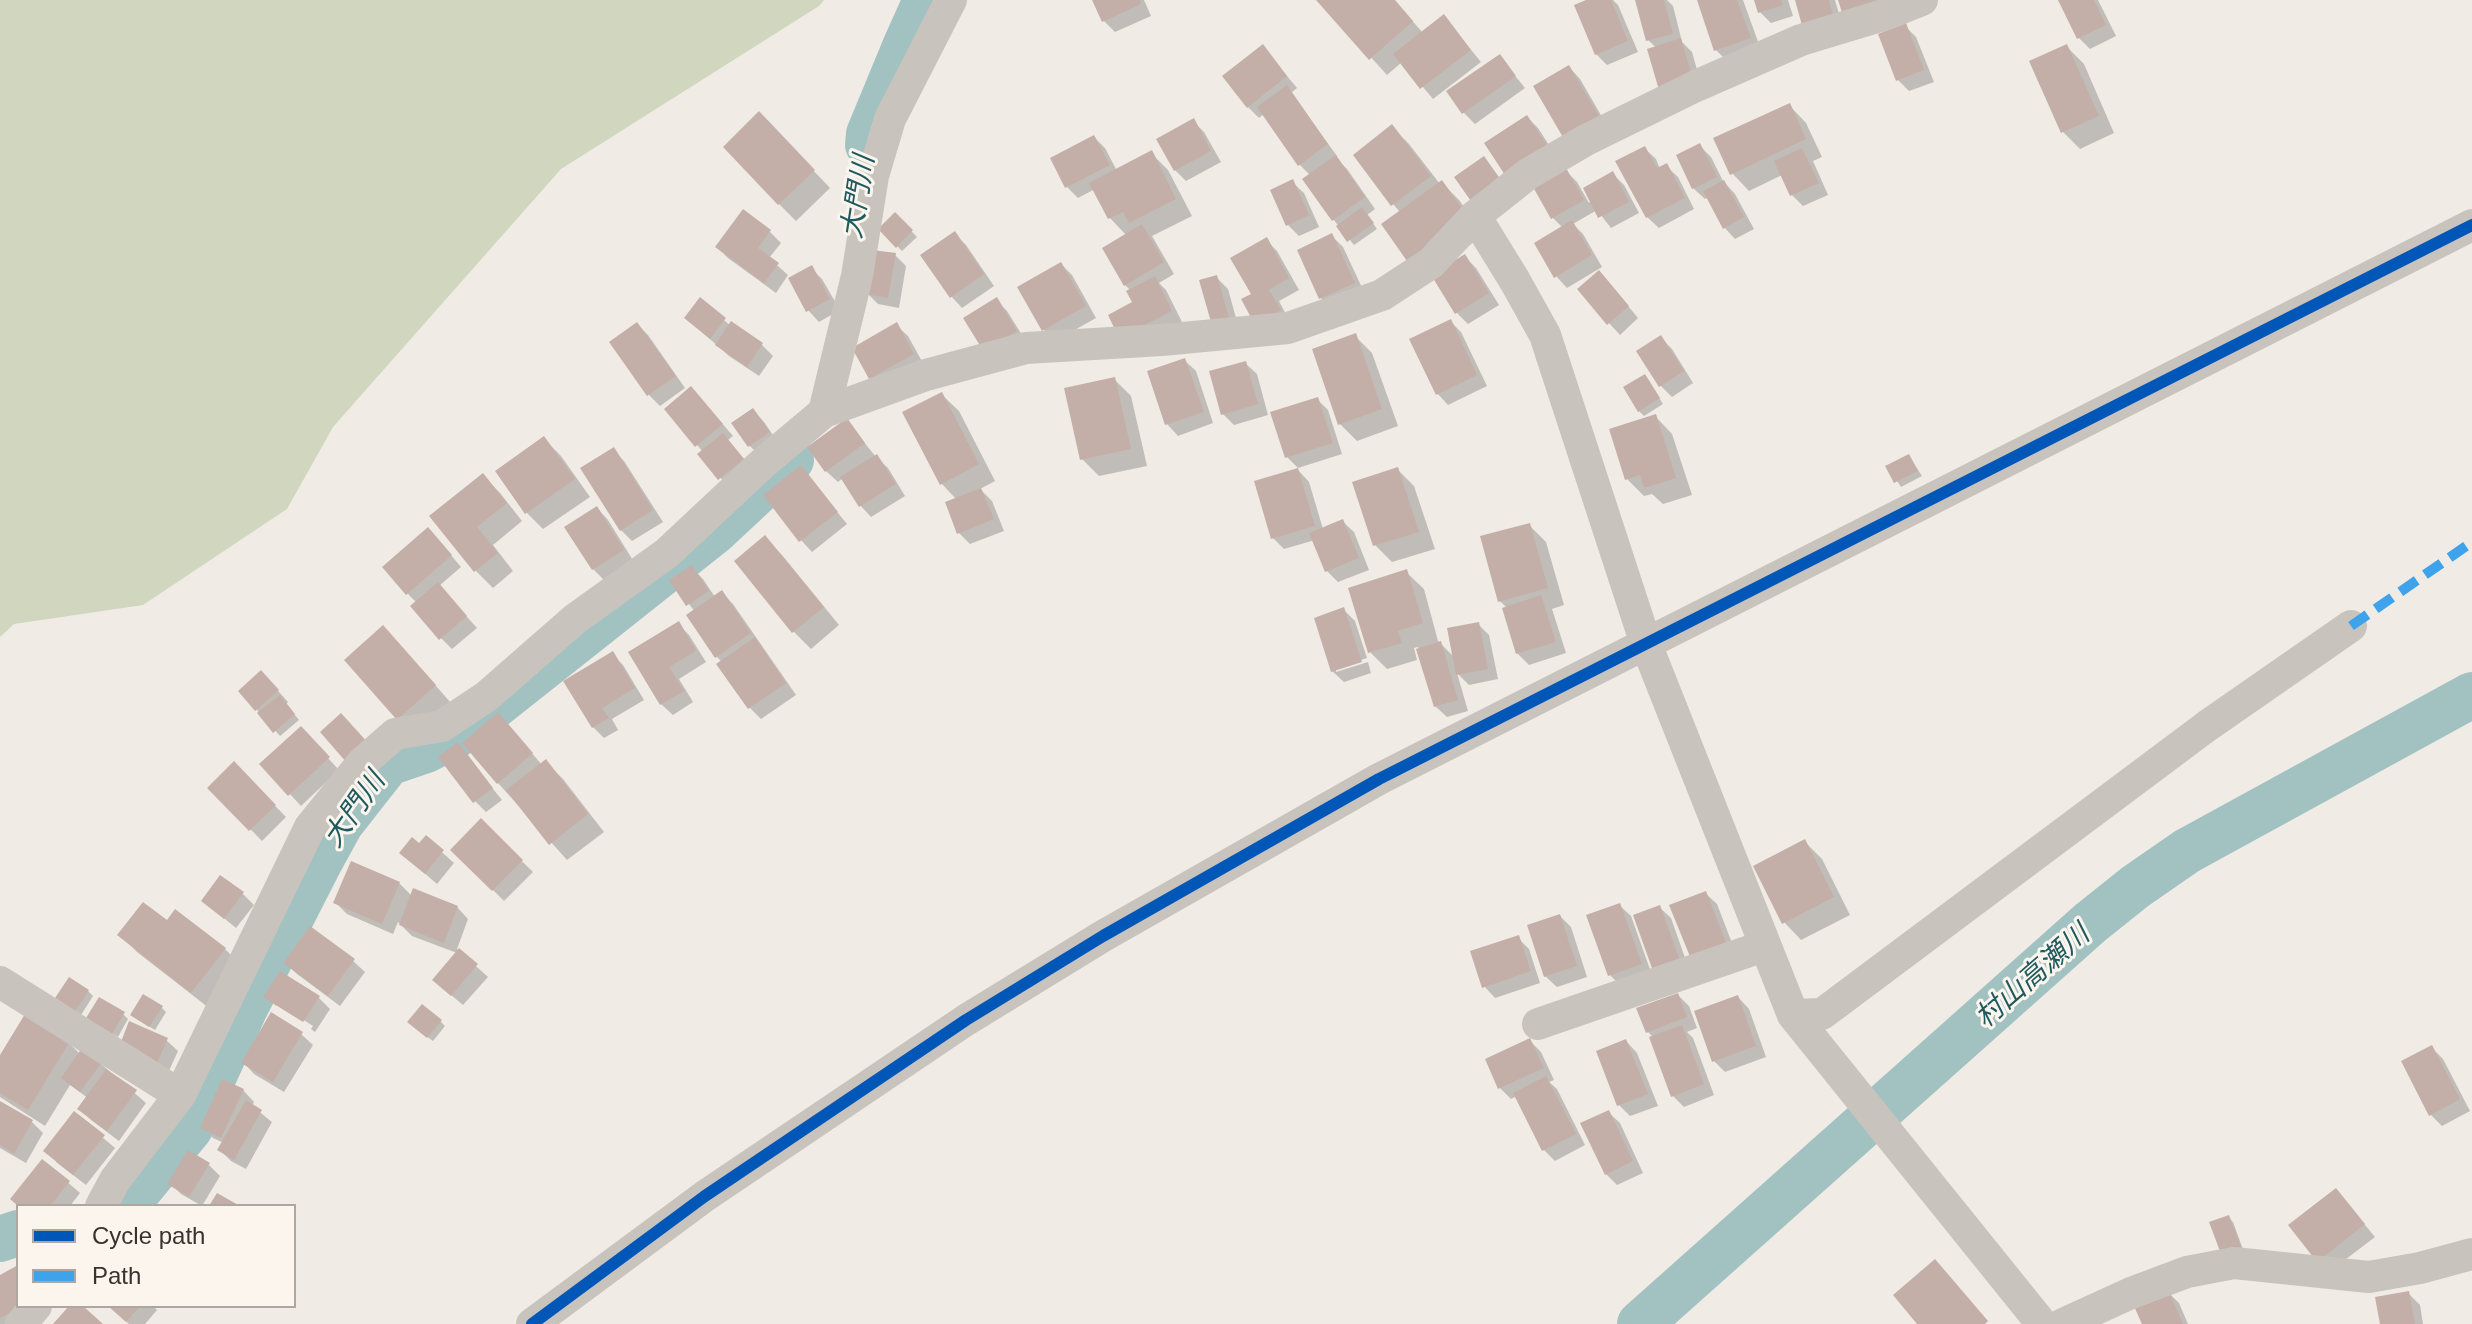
<!DOCTYPE html>
<meta charset="utf-8">
<style>
body{margin:0}
#map{position:relative;width:2472px;height:1324px;overflow:hidden;background:#f0ebe5;font-family:Helvetica,sans-serif}
canvas{display:block}
.legend{position:absolute;left:16px;top:1204px;width:280px;height:104px;box-sizing:border-box;background:#fbf5ee;border:2px solid #aea6a0;margin:0;padding:10px 14px;list-style:none;font-size:24px;color:#3b302b}
.legend li{display:flex;align-items:center;gap:16px;height:40px}
.legend b{width:40px;border:2px solid #aea6a0}
</style>
<div id="map">
<canvas width="2472" height="1324"></canvas>
<ul class="legend">
<li><b style="height:10px;background:#0057b8"></b>Cycle path</li>
<li><b style="height:10px;background:#3fa3eb"></b>Path</li>
</ul>
</div>
<script>
const c = document.querySelector('canvas').getContext('2d');
c.lineJoin = 'round';
function fill(path, color) { c.fillStyle = color; c.fill(path, 'evenodd'); }
const poly = rows => new Path2D(rows.map(r => 'M' + r).join(''));
function stroke(path, color, width, dash) { c.strokeStyle = color; c.lineWidth = width; c.lineCap = dash ? 'butt' : 'round'; c.setLineDash(dash || []); c.stroke(path); }
function write(font, color, halo, rows, align = 'center') {
  c.font = font + ' Helvetica,"Noto Sans JP",sans-serif'; c.lineWidth = 6; c.setLineDash([]); c.textBaseline = 'middle'; c.strokeStyle = halo; c.fillStyle = color; for (const [text, x, y, turn = 0] of rows) {
    c.save(); c.translate(x, y); c.rotate((+turn || 0) * Math.PI / 180); c.textAlign = isNaN(turn) ? turn : align; if (halo) c.strokeText(text, 0, 0); c.fillText(text, 0, 0); c.restore();
  }
}
const green = poly([
 [0,0,824,0,819,6,561,169,333,427,287,509,143,605,14,624,0,637]
]);
const shadow = poly([
 [1094,0,1144,0,1151,16,1115,32,1104,21],
 [1319,0,1394,0,1423,33,1444,17,1481,62,1433,99,1402,62,1387,75],
 [1591,0,1613,0,1618,5,1638,52,1607,65,1596,54],
 [1639,0,1667,0,1673,6,1682,42,1692,52,1703,91,1647,39],
 [1699,0,1743,0,1761,50,1727,61,1716,50],
 [1756,0,1788,0,1793,16,1771,23,1760,12],
 [1797,0,1835,0,1844,31],
 [2061,0,2098,0,2116,36,2090,49,2079,38],
 [1905,26,1916,37,1934,82,1909,91,1898,80],
 [1263,47,1297,88,1291,93,1337,156,1336,158,1347,169,1375,209,1367,215,1377,229,1354,245,1333,219,1310,175,1299,164,1264,114,1259,118,1248,107],
 [2067,47,2084,64,2114,133,2080,149,2062,131],
 [1499,56,1525,88,1475,124,1463,112],
 [1569,67,1580,79,1609,129,1536,87],
 [1789,105,1806,123,1822,157,1813,161,1828,195,1803,206,1792,195,1782,175,1749,191,1732,173],
 [1527,117,1538,128,1558,159,1517,185],
 [1193,121,1204,132,1221,162,1186,181,1175,170],
 [1392,127,1409,144,1440,184,1442,183,1459,200,1484,235,1425,276,1400,212,1393,204],
 [776,131,830,188,796,221,779,204],
 [1094,137,1105,148,1117,171,1151,153,1168,170,1192,216,1152,236,1174,274,1159,283,1166,290,1182,322,1132,348,1135,303,1131,291,1125,285,1127,236,1110,218,1095,189,1078,198,1067,187],
 [1700,146,1711,157,1723,181,1735,194,1754,229,1735,239,1724,227,1709,197,1705,199,1693,188],
 [1644,148,1656,159,1660,169,1666,166,1678,177,1694,209,1659,228,1647,217],
 [1566,171,1577,182,1589,203,1613,174,1624,185,1639,213,1611,228,1597,210,1573,224,1583,234,1602,267,1567,288,1556,276,1563,228,1553,218],
 [1292,182,1304,193,1319,227,1299,236,1288,225],
 [895,214,917,237,902,251,880,229],
 [770,232,781,243,769,258,788,275,776,293,728,258,717,247],
 [955,234,966,245,994,286,962,308,951,296],
 [1332,236,1343,247,1365,294,1332,309,1321,298,1299,251],
 [1266,240,1277,251,1299,290,1279,301,1290,322,1268,334,1253,295],
 [895,255,906,266,899,308,878,304,867,293],
 [1465,257,1476,268,1499,305,1468,324,1457,313,1434,276],
 [1061,264,1072,275,1096,318,1055,341,1044,330,1020,288],
 [811,268,822,279,840,310,819,322,808,310],
 [1216,277,1228,289,1239,329,1213,321],
 [1610,284,1638,318,1620,335,1609,323],
 [700,300,731,326,762,345,773,356,759,376,729,356,686,318],
 [996,300,1007,311,1027,343,996,362],
 [1450,321,1461,332,1487,386,1448,405,1437,393],
 [637,324,648,335,685,388,660,406,649,395,612,342],
 [896,325,908,336,924,365,882,389,871,378],
 [1355,336,1372,353,1398,426,1357,441,1340,424],
 [1661,338,1672,349,1693,383,1672,397,1661,386],
 [1184,360,1196,371,1213,423,1178,436,1167,424,1150,372],
 [1245,363,1257,374,1268,415,1234,425,1223,414],
 [1114,379,1131,396,1147,466,1099,476,1082,459],
 [1649,381,1663,404,1644,416,1639,411],
 [941,394,959,411,995,481,980,489,992,501,1004,531,970,544,959,533,957,500,941,483],
 [1317,399,1328,410,1342,454,1298,468,1287,457],
 [702,400,733,436,728,440,754,471,731,490,700,454,703,452,667,410],
 [753,410,764,422,779,444,761,457,750,446,734,423],
 [1655,416,1672,434,1692,495,1663,504,1652,494,1644,496,1627,479],
 [847,421,876,457,888,468,905,496,871,517,860,505,843,478,838,482,826,471],
 [544,439,561,456,590,497,543,529,526,512],
 [613,450,624,461,663,522,632,541,621,530],
 [1909,456,1922,476,1901,487,1888,467],
 [801,468,847,524,812,552,801,540],
 [1397,469,1414,486,1435,549,1392,562,1375,545],
 [1298,470,1309,482,1323,529,1342,521,1354,532,1369,570,1338,582,1327,571,1315,540,1284,549,1273,538],
 [483,476,500,493,522,521,493,545,513,571,493,588,476,571,432,516],
 [597,508,608,520,634,562,604,580,593,569],
 [1529,525,1546,542,1564,605,1552,609,1566,653,1529,665,1517,653,1507,608,1500,601],
 [765,538,782,555,839,625,811,649,794,632,737,561],
 [439,541,461,567,439,586,477,628,452,649,441,638,417,603,407,593],
 [692,568,703,579,715,597,722,593,733,604,796,695,761,719,750,708,719,665,722,662,717,657,695,612,672,581],
 [1406,572,1424,589,1438,641,1454,657,1478,624,1489,635,1498,679,1469,685,1457,673,1468,711,1447,717,1435,706,1418,647,1414,648,1417,660,1387,669,1370,652],
 [1344,610,1355,621,1367,658,1336,668,1336,672,1368,662,1371,673,1344,682,1332,671],
 [678,624,689,635,706,662,679,679,693,702,673,715,661,704,631,653],
 [400,645,451,703,416,735,399,718],
 [612,654,623,665,644,700,612,719,618,730,604,738,593,727],
 [272,684,288,702,286,704,299,720,280,736,241,692],
 [509,726,542,765,546,762,563,779,604,832,567,860,498,783],
 [301,729,339,770,301,806,262,764],
 [457,744,502,800,486,812,475,801],
 [234,764,286,817,262,841,210,788],
 [481,821,533,872,504,901,453,850],
 [426,838,454,863,437,884,401,853,419,846],
 [1805,842,1822,859,1850,915,1801,940,1784,922],
 [399,883,412,896,457,907,468,919,457,949,488,977,463,1005,445,990,457,953,412,936,398,922,393,934,347,914,336,903],
 [242,893,254,905,236,928,203,901],
 [1705,893,1717,904,1737,956,1703,969],
 [1619,905,1631,916,1652,975,1621,986,1610,975],
 [1659,907,1671,918,1690,972,1635,916],
 [1560,916,1571,927,1587,977,1557,987,1545,976],
 [167,923,225,949,242,966,209,1008,137,952,120,935],
 [1518,938,1529,949,1540,983,1495,998,1484,986],
 [353,961,365,972,340,1006,297,974,286,963],
 [88,991,93,996,81,1015,63,1003],
 [1678,995,1689,1006,1697,1028,1687,1032,1693,1038,1714,1095,1684,1107,1673,1096,1654,1038,1647,1031],
 [266,996,319,998,330,1009,315,1032,311,1029,313,1026,276,1002,276,1006],
 [1738,997,1749,1009,1766,1057,1725,1072,1714,1061],
 [161,1007,166,1012,155,1030,137,1019],
 [123,1014,128,1019,118,1037,93,1023],
 [440,1021,445,1026,433,1041,414,1027],
 [301,1034,313,1045,284,1092,254,1074,243,1062],
 [166,1040,178,1051,168,1073,132,1057],
 [1530,1041,1541,1052,1554,1080,1549,1082,1557,1089,1585,1145,1555,1161,1544,1150,1517,1096,1511,1099,1500,1088],
 [1626,1041,1637,1053,1658,1106,1630,1116,1619,1105],
 [69,1043,80,1054,100,1063,146,1103,119,1141,91,1120,80,1109,88,1098,70,1085,45,1126,0,1097,0,1059],
 [2431,1047,2443,1059,2470,1111,2442,1126,2431,1115],
 [243,1090,254,1102,252,1106,272,1122,246,1169,231,1161,220,1150,224,1143,213,1138,202,1127],
 [0,1104,32,1122,43,1133,26,1163,0,1148],
 [1608,1112,1620,1123,1643,1173,1617,1185,1606,1174],
 [75,1114,115,1148,86,1185,56,1162],
 [43,1161,80,1193,70,1206,20,1206],
 [209,1165,220,1176,202,1206,181,1194,170,1183],
 [2336,1190,2375,1237,2329,1272,2318,1261],
 [2228,1217,2233,1222,2244,1252,2227,1258],
 [18,1268,20,1324,0,1324,0,1277],
 [2168,1292,2179,1303,2188,1324,2144,1324],
 [2409,1294,2420,1305,2423,1324,2382,1324],
 [109,1306,153,1306,157,1310,145,1324,129,1324]
]);
const river = poly([
 [868,145,869,134,905,47,926,0],
 [116,1206,128,1203,190,1128,245,1008,319,863,341,823,388,763,426,750,456,735,469,726,715,531,791,460],
 [0,1239,18,1233],
 [1640,1324,2090,923,2135,887,2187,851,2472,695]
]);
const building = poly([
 [1092,0,1140,0,1141,4,1102,22],
 [1316,0,1395,0,1413,21,1369,60],
 [1586,0,1611,0,1628,41,1595,55,1574,5],
 [1635,0,1664,0,1673,34,1646,41],
 [1697,0,1737,0,1751,38,1714,51],
 [1754,0,1781,0,1783,5,1758,13],
 [1795,0,1829,0,1834,20,1803,29],
 [1838,0,1883,0,1844,19],
 [2058,0,2094,0,2106,25,2077,39],
 [1444,14,1471,50,1420,89,1393,54],
 [1906,23,1924,70,1896,81,1878,34],
 [1681,38,1693,80,1659,90,1647,49],
 [1263,44,1287,76,1247,108,1222,76],
 [2067,44,2099,116,2061,133,2029,61],
 [1500,54,1516,76,1462,114,1446,91],
 [1569,65,1600,118,1564,139,1533,86],
 [1287,85,1328,144,1298,166,1257,107],
 [1790,103,1806,139,1730,175,1713,138],
 [759,111,815,170,778,205,723,147],
 [1527,115,1548,147,1505,175,1484,143],
 [1194,118,1211,151,1174,171,1156,139],
 [1392,124,1431,176,1391,206,1353,155],
 [1094,135,1110,165,1065,188,1050,158],
 [1700,143,1717,177,1692,189,1676,155],
 [1645,146,1657,168,1667,163,1685,198,1646,218,1615,161],
 [1802,148,1819,183,1790,196,1774,161],
 [1152,150,1176,199,1129,223,1123,212,1108,219,1089,183],
 [1336,155,1365,197,1332,221,1302,179],
 [1484,156,1503,183,1473,204,1454,177],
 [1566,168,1584,200,1551,219,1533,187],
 [1613,171,1629,202,1598,218,1583,188],
 [1293,179,1309,215,1286,226,1270,190],
 [1442,180,1468,217,1407,261,1381,224],
 [1724,180,1744,217,1723,229,1703,191],
 [1362,207,1374,223,1347,242,1336,226],
 [743,209,771,230,758,248,779,263,764,283,715,247],
 [895,212,913,230,896,248,878,229],
 [1572,220,1592,255,1554,278,1534,243],
 [1142,224,1164,262,1124,286,1102,248],
 [955,231,984,274,950,298,920,255],
 [1332,233,1355,283,1319,299,1297,250],
 [1267,237,1289,278,1269,290,1281,310,1255,325,1241,299,1251,294,1230,258],
 [872,250,896,253,888,298,864,294],
 [1465,254,1489,293,1455,314,1431,275],
 [1061,262,1086,306,1042,331,1017,287],
 [812,265,830,299,806,312,788,278],
 [1599,270,1629,306,1607,325,1577,289],
 [1217,275,1229,318,1211,322,1199,280],
 [1155,276,1172,311,1119,338,1108,315,1132,302,1126,291],
 [700,297,726,318,710,339,684,318],
 [997,297,1017,331,984,352,963,318],
 [1451,319,1477,375,1436,395,1409,339],
 [731,321,763,343,747,367,715,345],
 [637,322,676,376,647,396,609,342],
 [897,322,914,354,869,379,852,348],
 [1356,333,1382,409,1338,425,1312,349],
 [1661,335,1684,371,1659,387,1636,351],
 [1185,358,1204,412,1165,425,1147,371],
 [1246,361,1258,404,1221,415,1209,371],
 [1645,374,1660,398,1638,412,1623,387],
 [1115,377,1131,449,1080,460,1064,388],
 [691,386,723,424,695,447,664,409],
 [942,392,979,464,940,485,902,412],
 [1318,397,1333,443,1285,458,1270,412],
 [753,408,770,432,748,447,731,423],
 [1656,414,1676,478,1644,488,1640,475,1625,480,1609,429],
 [847,418,865,443,825,472,807,447],
 [723,433,744,459,718,480,697,454],
 [544,436,575,479,525,514,495,471],
 [614,447,653,510,620,531,580,468],
 [877,454,896,484,859,507,840,477],
 [1909,454,1918,471,1894,483,1885,466],
 [801,465,838,512,799,542,763,495],
 [1398,467,1419,532,1373,546,1352,482],
 [1298,468,1315,526,1271,539,1254,481],
 [483,473,507,503,477,527,498,553,474,572,429,516],
 [981,488,994,519,957,534,945,502],
 [597,506,624,550,592,570,564,527],
 [1343,519,1359,558,1325,572,1309,533],
 [1530,523,1548,588,1498,602,1480,536],
 [428,527,452,555,406,595,382,567],
 [765,535,824,607,792,633,734,561],
 [692,565,709,591,686,606,669,580],
 [1407,569,1423,623,1398,631,1402,643,1368,653,1348,588],
 [438,582,467,616,439,640,410,606],
 [722,590,751,633,715,658,686,615],
 [1541,595,1556,642,1516,654,1502,608],
 [1344,607,1362,662,1331,672,1314,618],
 [679,621,696,651,669,667,684,691,660,705,628,652],
 [1479,622,1488,669,1456,675,1447,628],
 [383,625,436,685,397,720,344,660],
 [755,637,786,683,748,709,716,664],
 [1441,641,1458,700,1434,707,1416,649],
 [613,651,635,688,602,708,609,718,592,728,563,681],
 [261,670,279,690,255,711,238,691],
 [280,695,295,714,273,733,257,713],
 [498,712,533,753,497,784,462,743],
 [341,713,369,744,347,763,320,732],
 [301,726,330,757,288,796,259,764],
 [458,742,493,788,473,803,438,757],
 [546,759,588,814,549,845,506,790],
 [234,761,276,805,249,831,207,788],
 [481,818,523,860,492,891,450,850],
 [426,835,444,850,425,874,399,853,412,837,419,843],
 [1805,839,1834,897,1782,924,1753,866],
 [351,861,400,882,382,924,333,903],
 [220,875,244,892,224,919,201,901],
 [413,888,458,906,444,943,399,925],
 [1706,891,1727,945,1691,959,1669,905],
 [143,902,167,920,175,909,226,948,191,993,117,935],
 [1620,903,1642,964,1608,976,1586,915],
 [1660,905,1680,961,1653,971,1633,915],
 [1560,914,1577,966,1544,977,1527,925],
 [310,926,355,959,328,996,283,963],
 [1519,935,1531,971,1482,988,1470,951],
 [459,948,478,964,451,996,432,980],
 [280,971,320,996,303,1022,263,997],
 [69,977,89,990,75,1011,55,998],
 [1678,993,1687,1017,1646,1033,1636,1008],
 [143,994,163,1006,149,1027,130,1015],
 [1738,995,1756,1046,1712,1062,1694,1011],
 [99,997,125,1012,112,1034,86,1018],
 [422,1004,442,1020,427,1038,407,1022],
 [271,1012,303,1032,273,1082,241,1063],
 [25,1014,70,1041,28,1110,0,1093,0,1055],
 [129,1021,168,1038,157,1063,119,1047],
 [1682,1025,1704,1084,1671,1097,1649,1037],
 [1530,1038,1544,1068,1498,1089,1485,1059],
 [1626,1039,1648,1094,1617,1106,1596,1051],
 [2432,1045,2460,1099,2429,1116,2401,1061],
 [82,1048,102,1062,80,1092,61,1078],
 [106,1069,137,1090,107,1131,77,1109],
 [1546,1076,1576,1134,1542,1151,1513,1093],
 [222,1079,244,1089,221,1138,200,1128],
 [246,1100,262,1110,234,1160,217,1150],
 [0,1101,33,1120,14,1154,0,1145],
 [1609,1110,1633,1161,1605,1175,1580,1123],
 [74,1111,105,1135,73,1175,43,1151],
 [188,1150,210,1163,189,1197,167,1184],
 [42,1159,70,1181,50,1206,18,1206,10,1199],
 [2336,1188,2365,1224,2317,1262,2288,1225],
 [217,1193,240,1206,209,1206],
 [2229,1215,2241,1247,2221,1254,2209,1222],
 [1935,1259,1988,1321,1985,1324,1917,1324,1893,1295],
 [18,1265,18,1308,0,1318,0,1275],
 [2168,1289,2183,1324,2142,1324,2133,1304],
 [2409,1291,2415,1324,2380,1324,2375,1297],
 [69,1306,83,1306,103,1324,53,1324],
 [108,1306,140,1306,126,1322]
]);
const minor = poly([
 [1475,216,1515,281,1545,335,1646,644,1793,1015,2042,1324],
 [824,412,857,276,873,176,890,119,951,0],
 [0,982,180,1095],
 [1793,1015,1822,1014,2207,726,2351,626],
 [1538,1024,1764,946],
 [101,1206,115,1180,180,1095,310,827,362,763,395,734,442,726,487,696,575,619,667,553,762,464,824,412,926,375,1026,348,1162,340,1288,328,1382,295,1431,263,1475,216,1528,174,1586,140,1696,86,1801,40,1887,14,1922,0],
 [21,1324,36,1306],
 [532,1324,705,1196,966,1020,1103,936,1379,779,2472,225],
 [2063,1324,2131,1293,2187,1272,2234,1263,2369,1277,2420,1268,2472,1254]
]);
const quiet = poly([
 [2351,626,2472,542]
]);
const cycleway = poly([
 [532,1324,705,1196,966,1020,1103,936,1379,779,2472,225]
]);
const waterNames = [
 ["大門川",859,197,-81],
 ["大門川",355,810,-55],
 ["村山高瀬川",2033,977,-41]
];
fill(green, '#d1d6bf');
fill(shadow, '#0003');
stroke(river, '#a1c2c1', 46);
fill(building, '#c3afa7');
stroke(minor, '#c9c3be', 32);
stroke(quiet, '#3fa3eb', 10, [20, 10]);
stroke(cycleway, '#0057b8', 12);
write('italic 28px', '#1f5a5e', '#fbf5ee', waterNames);
</script>
